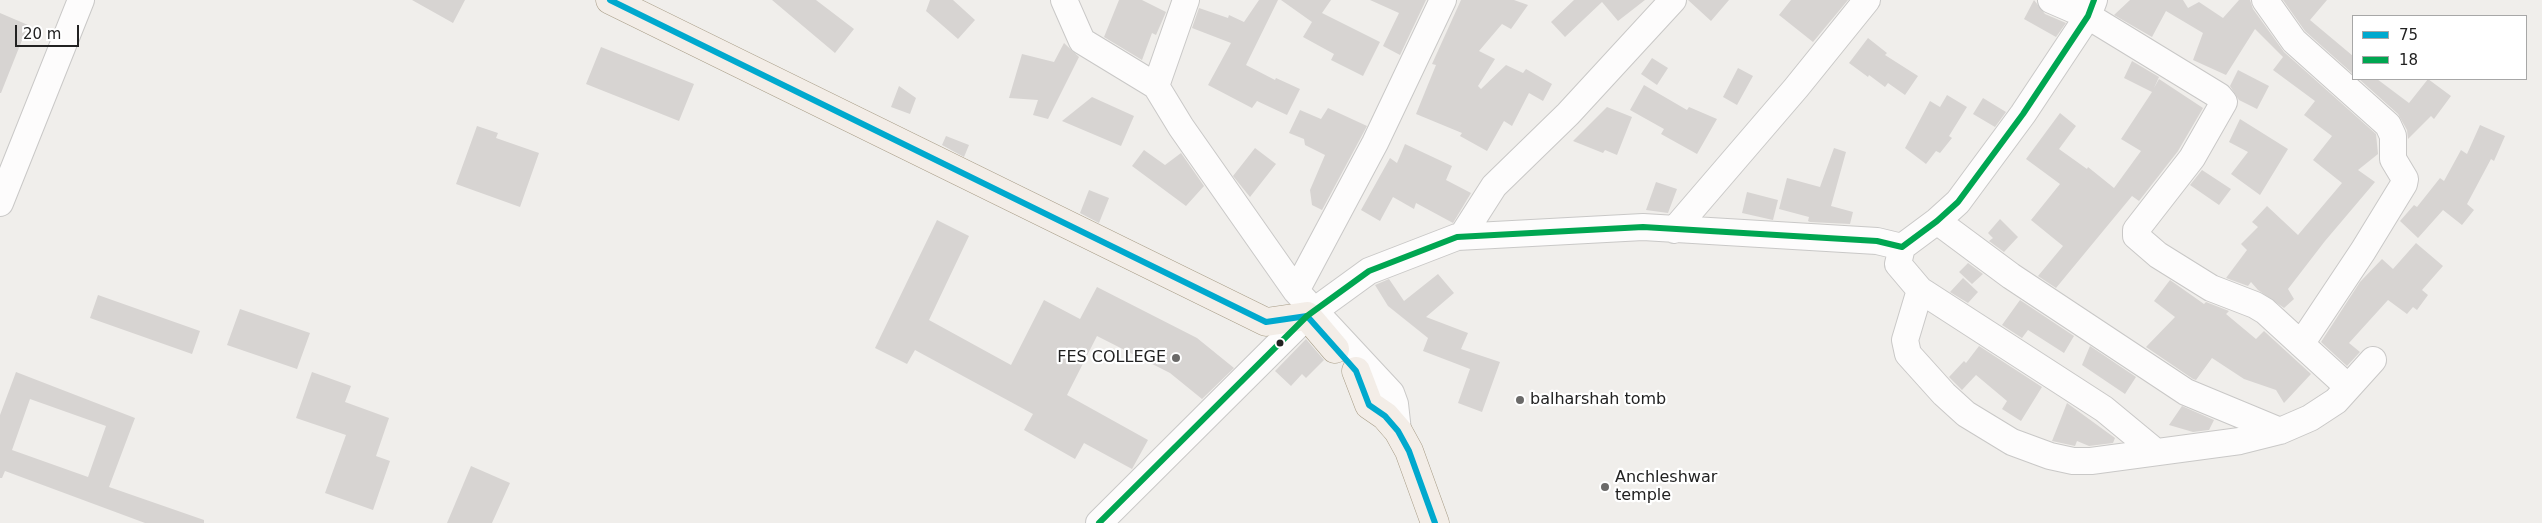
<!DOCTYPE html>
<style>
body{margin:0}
#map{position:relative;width:2542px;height:523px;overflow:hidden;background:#f0eeeb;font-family:"DejaVu Sans",sans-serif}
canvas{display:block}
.legend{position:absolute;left:2352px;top:15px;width:175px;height:65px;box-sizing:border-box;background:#fff;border:1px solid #a7a7a7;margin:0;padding:6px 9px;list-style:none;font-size:15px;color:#222}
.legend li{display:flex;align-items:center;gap:10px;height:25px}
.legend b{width:25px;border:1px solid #a7a7a7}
.scale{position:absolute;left:15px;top:25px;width:64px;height:22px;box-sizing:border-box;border:2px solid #222;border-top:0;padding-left:6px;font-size:15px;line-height:18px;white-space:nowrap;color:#222;-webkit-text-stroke:4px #fff;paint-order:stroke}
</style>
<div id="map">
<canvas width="2542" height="523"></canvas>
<ul class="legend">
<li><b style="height:6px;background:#00a9ce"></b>75</li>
<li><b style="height:6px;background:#00a651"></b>18</li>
</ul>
<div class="scale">20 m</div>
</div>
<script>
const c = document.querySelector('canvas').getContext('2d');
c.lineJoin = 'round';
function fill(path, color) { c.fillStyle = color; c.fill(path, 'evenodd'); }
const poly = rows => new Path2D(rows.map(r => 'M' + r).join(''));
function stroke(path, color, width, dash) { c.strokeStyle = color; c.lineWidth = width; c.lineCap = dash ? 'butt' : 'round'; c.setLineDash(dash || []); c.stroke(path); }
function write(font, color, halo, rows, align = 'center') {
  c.font = font + ' "DejaVu Sans",sans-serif'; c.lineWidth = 4.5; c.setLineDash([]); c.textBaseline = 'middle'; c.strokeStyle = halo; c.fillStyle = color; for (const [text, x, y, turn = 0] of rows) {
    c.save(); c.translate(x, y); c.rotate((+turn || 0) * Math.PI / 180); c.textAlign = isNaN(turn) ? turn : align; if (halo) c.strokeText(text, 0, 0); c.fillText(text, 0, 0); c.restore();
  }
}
const building = poly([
 [412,0,465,0,453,23],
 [772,0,816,0,854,29,835,53],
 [930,0,953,0,975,20,958,39,926,11],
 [1119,0,1142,0,1166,12,1156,35,1152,33,1142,60,1104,37],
 [1259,0,1278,0,1246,65,1275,80,1276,78,1300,89,1287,115,1257,101,1252,108,1208,85,1231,43,1192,28,1199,8,1228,18,1229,15,1244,22],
 [1281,0,1331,0,1322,13,1380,42,1363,76,1331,60,1334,54,1303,37,1312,22],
 [1370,0,1426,0,1400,55,1383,46,1399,13],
 [1461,0,1514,0,1528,5,1511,29,1502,24,1479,51,1495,59,1478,86,1481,89,1506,65,1523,73,1526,69,1552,84,1543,101,1529,93,1512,126,1504,121,1487,151,1460,136,1462,133,1416,114,1436,65,1432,64],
 [1574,0,1645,0,1618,21,1602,2,1565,37,1551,22],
 [1688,0,1729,0,1711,21],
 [1791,0,1848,0,1813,42,1779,15],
 [2034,0,2045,14,2066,23,2056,37,2024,19],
 [2130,0,2183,0,2188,8,2199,2,2223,18,2239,0,2250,0,2253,9,2284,52,2376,134,2378,154,2358,170,2375,182,2325,241,2288,289,2294,299,2284,308,2258,290,2251,282,2248,286,2226,278,2247,250,2241,244,2258,227,2252,222,2267,206,2298,235,2342,183,2313,160,2332,136,2304,115,2315,101,2273,70,2283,57,2255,29,2226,75,2193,60,2203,33,2166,11,2152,37,2114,15],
 [2283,0,2327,0,2310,20,2353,56,2353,74,2305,31],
 [0,13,28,25,1,93,0,93],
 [1868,38,1887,53,1885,55,1918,76,1905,95,1888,83,1885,87,1869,75,1868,77,1849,63],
 [1064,43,1079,57,1048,119,1033,115,1038,100,1009,98,1022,54,1054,62],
 [601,47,694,84,679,121,586,84],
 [1652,58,1668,68,1657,85,1641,74],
 [2132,61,2159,77,2154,88,2159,79,2203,108,2178,151,2139,201,2132,196,2056,288,2038,276,2063,246,2031,220,2060,184,2026,159,2060,113,2076,126,2059,149,2087,169,2088,167,2114,188,2141,151,2121,139,2152,92,2124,78],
 [1738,68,1753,76,1737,105,1723,97],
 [2238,70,2269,86,2257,109,2239,100,2230,86],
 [2359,79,2377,79,2409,103,2428,79,2451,96,2434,119,2431,116,2408,139,2407,130,2398,114],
 [1644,85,1687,110,1689,107,1717,119,1697,154,1661,134,1664,129,1630,110],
 [899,86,916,98,910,114,891,107],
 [1947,95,1967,107,1949,136,1952,138,1940,153,1936,151,1926,164,1905,148,1930,101,1940,107],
 [1092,97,1134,116,1121,146,1062,121],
 [1983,98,2006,112,1995,127,1973,114],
 [1607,107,1632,117,1617,155,1605,150,1603,153,1573,141],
 [1328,108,1367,126,1322,210,1312,205,1310,190,1325,155,1305,145,1304,139,1289,133,1300,110,1321,119],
 [2240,119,2288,149,2260,195,2231,174,2248,152,2229,142],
 [2480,125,2505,136,2494,161,2491,159,2467,204,2474,210,2462,225,2443,210,2418,238,2400,221,2414,205,2417,207,2440,178,2444,181,2461,150,2467,154],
 [477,126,498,133,496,138,539,153,520,207,456,184],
 [946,136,969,145,964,157,942,145],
 [1405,144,1452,166,1446,180,1471,193,1453,223,1416,203,1414,209,1393,197,1380,221,1361,210,1390,158,1397,163],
 [1255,148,1276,164,1250,197,1233,176],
 [1834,148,1846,152,1831,206,1853,212,1850,224,1810,222,1808,221,1809,217,1779,209,1787,178,1820,187],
 [1144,150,1165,165,1181,153,1204,186,1186,206,1132,166],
 [2202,170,2231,189,2219,205,2190,185],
 [1656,182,1677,189,1668,213,1646,210],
 [1089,190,1109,198,1099,223,1080,213],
 [1747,192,1778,200,1773,220,1742,213],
 [2000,219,2018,237,2004,252,1989,241,1993,238,1988,233],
 [937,220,969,236,929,320,1011,365,1044,300,1080,319,1097,287,1197,338,1234,368,1202,399,1170,373,1097,336,1067,395,1148,440,1132,469,1084,443,1075,459,1024,430,1033,414,915,350,907,364,875,348],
 [2416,243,2443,266,2422,290,2428,295,2417,310,2413,307,2407,314,2388,300,2349,343,2360,352,2347,366,2321,342,2360,282,2382,259,2393,269],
 [1968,263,1983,274,1972,284,1959,272],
 [1438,274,1454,293,1426,317,1468,333,1461,349,1500,362,1482,412,1458,403,1470,369,1423,351,1428,338,1388,306,1375,285,1389,279,1404,301],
 [1963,278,1978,292,1968,303,1950,292],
 [2170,280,2204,304,2206,302,2229,311,2226,314,2256,339,2264,331,2311,374,2284,403,2276,390,2244,379,2212,358,2196,380,2193,379,2146,347,2175,317,2154,301],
 [98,295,200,331,192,354,90,318],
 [2020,300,2074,336,2064,353,2028,330,2022,338,2002,325],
 [240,309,310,333,297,369,227,345],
 [1306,339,1324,360,1306,378,1302,374,1291,386,1275,371],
 [1979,346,2042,387,2021,421,2002,409,2007,401,1976,375,1962,390,1949,377,1964,361,1966,363],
 [2090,346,2136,377,2125,394,2082,365],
 [16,372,135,418,109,487,204,520,204,523,145,523,5,471,2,478,0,478,0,415],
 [30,399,106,426,88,477,12,450],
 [312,372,351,386,345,402,389,418,376,456,390,461,373,510,325,493,346,435,296,418],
 [2067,403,2115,438,2113,443,2089,446,2077,441,2075,446,2052,441],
 [2182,406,2214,420,2209,430,2193,432,2169,425],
 [471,466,510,483,492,523,447,523]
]);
const minor = poly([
 [1064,0,1082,41,1156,86],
 [1186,0,1156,86,1181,127,1296,291,1391,393,1395,404,1398,431],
 [2051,0,2088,16,2219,96,2224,102,2192,158,2136,230,2136,236,2158,255,2211,288,2255,305,2265,311,2348,387],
 [2265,0,2294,41,2388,125,2393,136,2393,159,2405,179,2404,184,2363,251,2301,344],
 [0,203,81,0],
 [1937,221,2011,276,2186,392,2280,431],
 [1674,230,1796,88,1867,0],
 [1462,236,1494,186,1568,114,1673,0],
 [1902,247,1898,264,1920,290,1905,340,1908,354,1944,394,1966,414,2012,442,2050,456,2073,461,2091,461,2240,441,2280,431,2310,418,2336,401,2373,360],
 [1920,290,2104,409,2156,452],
 [1296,291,1375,143,1443,0],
 [1099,523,1307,316,1369,271,1457,237,1643,227,1877,241,1902,247,1937,221,1958,202,2023,114,2088,16,2094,0]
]);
const major = poly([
 [610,0,1266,322,1307,316,1335,349],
 [1356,371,1369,405,1385,416,1398,431,1409,451,1435,523]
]);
const bus1 = poly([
 [610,0,1266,322,1307,316,1356,371,1369,405,1385,416,1398,431,1409,451,1435,523]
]);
const bus2 = poly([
 [1099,523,1307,316,1369,271,1457,237,1643,227,1877,241,1902,247,1937,221,1958,202,2023,114,2088,16,2094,0]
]);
const markers = [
 [1280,343,4.5,"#222"],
 [1176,358,5,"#6a6968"],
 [1520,400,5,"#6a6968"],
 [1605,487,5,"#6a6968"]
];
const poiNames = [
 ["FES COLLEGE",1166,358,"right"],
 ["balharshah tomb",1530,400],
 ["Anchleshwar",1615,478],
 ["temple",1615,496]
];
fill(building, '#d7d4d2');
stroke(minor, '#c9c8c7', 28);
stroke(major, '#a79c86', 29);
stroke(minor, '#fdfcfc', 26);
stroke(major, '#f3ede7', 28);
stroke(bus1, '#00a9ce', 6);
stroke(bus2, '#00a651', 6);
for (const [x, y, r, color] of markers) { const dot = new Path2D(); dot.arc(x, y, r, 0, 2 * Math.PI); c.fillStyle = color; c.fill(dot); stroke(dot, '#fff', 2); }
write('16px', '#222', '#fff', poiNames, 'left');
</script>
